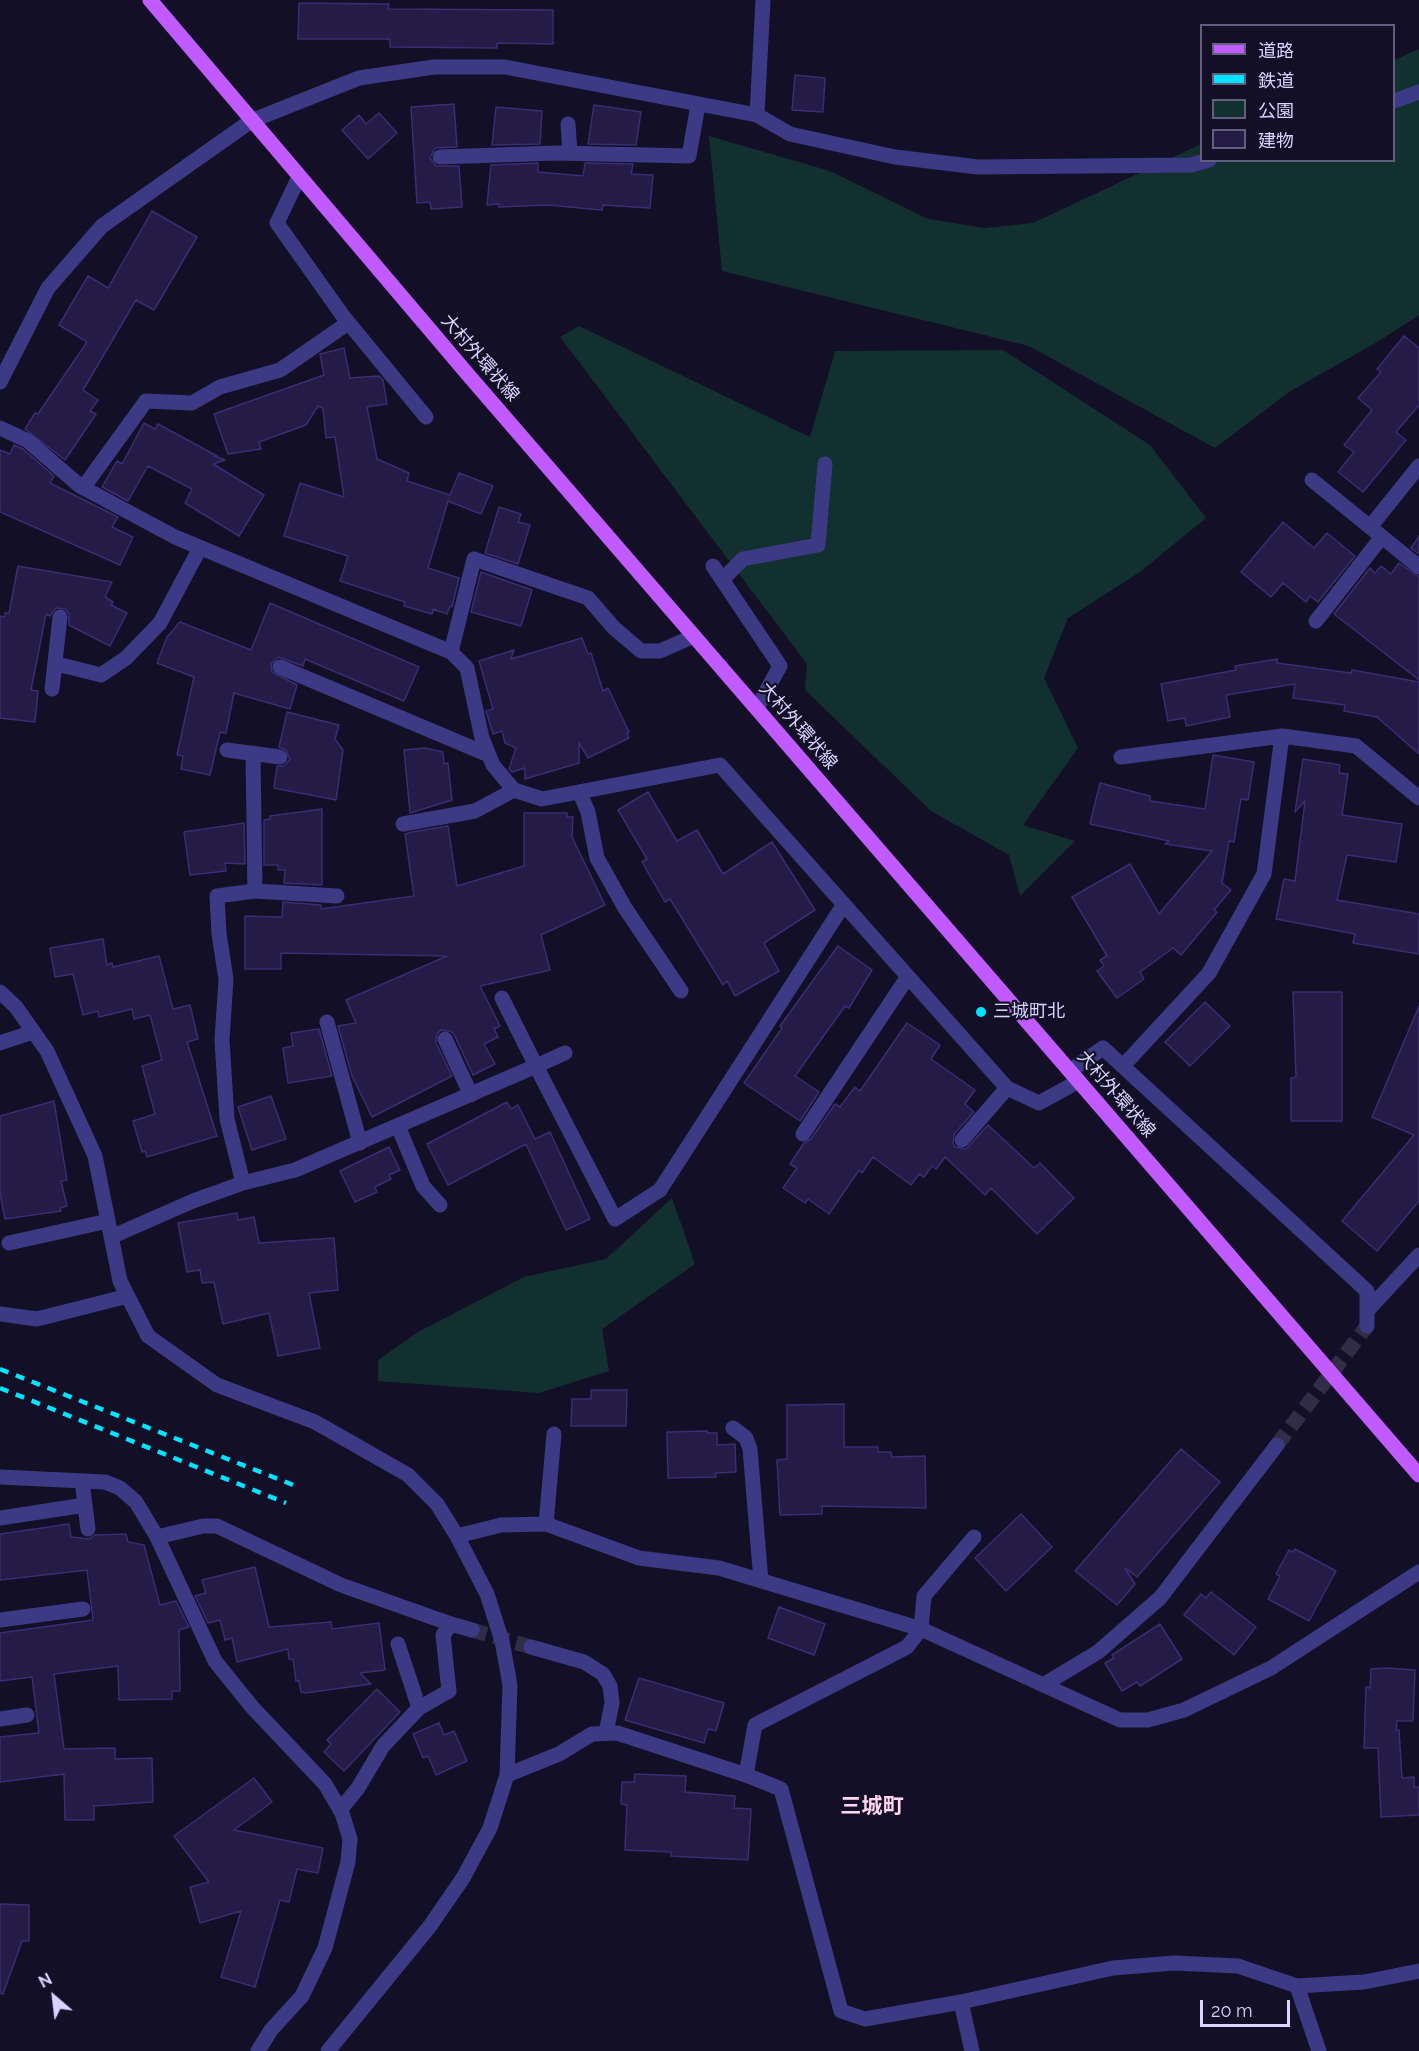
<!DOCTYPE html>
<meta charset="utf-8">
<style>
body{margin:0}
#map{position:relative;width:1419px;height:2051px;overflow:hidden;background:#130f26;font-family:Raleway,"Noto Sans JP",sans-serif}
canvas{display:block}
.legend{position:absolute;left:1200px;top:24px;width:195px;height:138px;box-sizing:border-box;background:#130f26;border:2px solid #625e7d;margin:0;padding:8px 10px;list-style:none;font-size:18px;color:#d9d4ff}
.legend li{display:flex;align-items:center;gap:12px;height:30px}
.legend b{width:30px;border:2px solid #625e7d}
.north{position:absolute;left:24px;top:1967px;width:60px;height:60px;-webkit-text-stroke:4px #130f26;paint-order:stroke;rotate:332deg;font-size:16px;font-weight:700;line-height:24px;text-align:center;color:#d9d4ff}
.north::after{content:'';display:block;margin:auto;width:21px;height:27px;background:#d9d4ff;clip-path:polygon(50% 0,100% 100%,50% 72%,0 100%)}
.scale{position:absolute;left:1200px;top:2000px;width:90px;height:27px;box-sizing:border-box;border:3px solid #d9d4ff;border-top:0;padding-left:8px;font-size:18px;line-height:21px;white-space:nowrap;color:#d9d4ff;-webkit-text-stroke:4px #130f26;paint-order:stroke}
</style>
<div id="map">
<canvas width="1419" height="2051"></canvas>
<ul class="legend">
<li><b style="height:8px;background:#c25bff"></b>道路</li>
<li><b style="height:8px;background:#00e5ff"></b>鉄道</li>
<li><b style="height:16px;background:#12302f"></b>公園</li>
<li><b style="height:16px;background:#241b47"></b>建物</li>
</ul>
<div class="north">N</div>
<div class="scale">20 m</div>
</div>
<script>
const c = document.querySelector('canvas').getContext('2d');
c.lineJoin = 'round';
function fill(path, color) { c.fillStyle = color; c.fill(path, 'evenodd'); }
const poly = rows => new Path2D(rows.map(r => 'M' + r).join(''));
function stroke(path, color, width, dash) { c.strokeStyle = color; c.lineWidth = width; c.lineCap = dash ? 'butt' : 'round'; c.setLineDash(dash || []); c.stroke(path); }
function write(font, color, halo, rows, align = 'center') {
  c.font = font + ' Raleway,"Noto Sans JP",sans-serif'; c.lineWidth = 4.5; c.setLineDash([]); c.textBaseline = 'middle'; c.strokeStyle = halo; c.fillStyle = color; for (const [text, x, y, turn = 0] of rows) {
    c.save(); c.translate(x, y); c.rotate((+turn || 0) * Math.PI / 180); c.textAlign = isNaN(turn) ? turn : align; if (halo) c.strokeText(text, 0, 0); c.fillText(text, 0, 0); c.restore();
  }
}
const green = poly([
 [1419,49,1419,315,1379,341,1289,392,1215,448,1029,346,722,271,709,136,830,171,928,219,985,228,1033,223,1201,144,1202,160,1394,160,1394,60],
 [579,326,810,437,835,351,1003,350,1150,445,1206,518,1140,572,1068,618,1044,678,1078,748,1023,825,1075,841,1020,896,1009,855,931,811,805,690,807,664,560,337],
 [672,1198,695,1264,602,1329,609,1371,539,1393,378,1381,378,1360,418,1332,524,1277,606,1259]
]);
const building = poly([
 [299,3,389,4,388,9,553,10,553,44,497,43,497,48,390,47,390,39,298,39,299,3],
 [795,75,825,78,823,112,792,110,795,75],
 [454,104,457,147,435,148,430,158,436,166,459,166,462,207,431,209,430,202,417,203,411,107,454,104],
 [594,105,641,112,636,145,588,144,594,105],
 [496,107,542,111,540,144,492,145,496,107],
 [379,113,397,133,368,159,342,130,359,115,366,124,379,113],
 [538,163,538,172,583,176,585,163,633,164,631,174,653,175,650,208,603,205,602,210,548,205,499,207,499,204,487,205,491,165,538,163],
 [152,211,197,237,154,310,136,300,83,390,98,400,90,411,96,414,65,460,25,429,35,413,38,414,87,342,59,325,88,276,108,288,152,211],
 [1404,336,1419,348,1419,405,1396,432,1406,440,1363,492,1338,472,1354,452,1344,445,1372,410,1358,398,1381,372,1377,369,1404,336],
 [344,348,350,378,379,376,383,380,387,404,367,407,377,459,409,473,407,481,450,495,459,473,493,486,481,514,448,501,428,568,459,578,452,607,450,606,447,614,433,609,432,614,404,606,405,602,340,581,348,556,284,536,300,483,344,497,335,437,326,438,323,408,318,406,306,425,259,442,261,449,228,454,214,414,324,375,320,354,344,348],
 [144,423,155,429,158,424,217,456,214,456,225,460,213,464,264,495,239,536,185,503,192,489,148,466,128,501,102,487,117,461,122,464,144,423],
 [14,445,23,449,54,476,50,483,118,517,112,527,133,537,120,565,0,512,0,450,10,454,14,445],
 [499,507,521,514,518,522,530,525,518,564,485,553,499,507],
 [1283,522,1314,548,1327,533,1355,556,1318,602,1310,596,1306,602,1283,583,1271,597,1241,572,1283,522],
 [1419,536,1419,554,1411,548,1419,536],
 [1399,563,1419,577,1419,680,1334,614,1370,568,1375,573,1381,566,1391,574,1399,563],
 [18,566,112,582,105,597,113,602,111,605,127,613,110,646,69,625,69,614,65,609,56,608,50,616,46,614,31,690,38,691,35,722,0,718,0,616,5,617,5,613,9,613,18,566],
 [481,572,532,590,521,626,471,612,481,572],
 [270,603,419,667,404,701,305,659,303,666,278,657,271,664,272,672,297,685,290,709,234,693,226,733,220,732,210,775,181,769,183,756,177,755,194,677,157,663,167,637,180,622,251,650,270,603],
 [582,638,588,654,591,653,603,691,608,688,629,732,627,733,629,738,588,758,579,743,579,763,525,779,525,768,512,772,509,769,516,748,505,743,502,731,493,734,486,711,493,709,479,661,514,650,511,659,582,638],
 [1277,659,1277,663,1351,673,1352,670,1419,682,1419,754,1377,717,1344,711,1345,705,1293,698,1295,684,1226,695,1230,717,1186,726,1185,718,1168,721,1161,684,1236,670,1235,666,1277,659],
 [287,712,339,725,335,739,343,750,336,800,274,788,277,766,284,766,290,759,286,750,279,747,287,712],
 [425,748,443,752,444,764,448,763,452,800,410,813,404,750,425,748],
 [1213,755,1254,762,1248,800,1241,799,1234,842,1229,841,1222,883,1231,890,1214,910,1217,912,1181,955,1173,948,1140,972,1144,979,1117,998,1097,971,1104,966,1100,960,1107,956,1072,897,1130,864,1159,914,1212,851,1165,844,1169,841,1090,824,1100,783,1150,796,1150,801,1205,809,1213,755],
 [1303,759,1340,765,1339,773,1348,774,1342,815,1402,824,1396,862,1347,855,1337,900,1419,914,1419,954,1353,943,1355,934,1276,919,1284,879,1295,881,1305,801,1295,812,1303,759],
 [648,792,677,841,697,830,723,874,772,842,815,910,764,943,779,971,735,996,727,981,723,985,670,899,665,902,642,862,647,859,618,810,648,792],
 [322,809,322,885,284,883,285,870,278,870,278,865,264,865,264,820,270,819,270,816,322,809],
 [524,813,567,813,567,817,573,817,572,837,605,905,541,935,550,970,480,986,500,1026,494,1029,498,1037,484,1044,495,1064,473,1075,454,1034,450,1031,441,1030,437,1034,436,1043,452,1076,372,1117,352,1076,338,1026,356,1023,346,1000,447,956,281,953,281,969,245,969,245,916,282,917,283,902,321,905,321,909,414,896,405,834,412,832,448,826,457,886,524,866,524,813],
 [244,823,245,864,225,863,226,871,190,875,184,832,244,823],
 [103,939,107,965,112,963,113,967,159,956,173,1009,190,1005,198,1039,187,1042,217,1136,147,1157,145,1151,142,1152,133,1121,155,1114,142,1066,162,1060,150,1015,134,1019,132,1009,99,1017,98,1011,83,1015,73,974,55,977,50,948,103,939],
 [838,946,872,970,849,1008,845,1006,795,1076,819,1092,800,1121,744,1083,782,1028,780,1026,838,946],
 [1293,992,1342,992,1342,1121,1291,1121,1291,1078,1296,1077,1293,992],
 [1205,1002,1230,1026,1190,1066,1165,1042,1205,1002],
 [1419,1006,1419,1201,1377,1251,1342,1221,1414,1135,1372,1117,1419,1006],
 [907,1023,940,1045,931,1059,975,1090,965,1104,974,1112,954,1134,953,1143,955,1147,966,1149,988,1125,1034,1168,1040,1163,1074,1198,1037,1234,991,1188,985,1195,945,1157,936,1169,932,1166,924,1177,919,1174,911,1185,873,1157,862,1173,859,1170,829,1214,808,1199,805,1203,783,1188,797,1168,790,1164,804,1143,811,1139,835,1104,840,1107,855,1087,860,1091,907,1023],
 [319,1029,332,1076,288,1083,283,1048,293,1046,291,1033,319,1029],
 [271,1096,286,1139,252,1150,238,1107,271,1096],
 [54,1101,67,1180,61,1181,67,1206,60,1208,61,1211,5,1219,0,1193,0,1116,54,1101],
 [507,1102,511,1109,518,1105,535,1139,550,1132,590,1219,566,1230,526,1144,448,1185,427,1144,507,1102],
 [389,1147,400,1170,389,1175,391,1179,375,1187,377,1192,355,1202,340,1171,389,1147],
 [237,1213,238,1220,254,1217,259,1243,334,1238,338,1290,309,1293,320,1348,278,1356,269,1313,223,1324,214,1282,202,1283,200,1270,187,1272,178,1223,237,1213],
 [591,1390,627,1390,626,1426,571,1426,572,1399,591,1399,591,1390],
 [844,1404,844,1447,878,1447,878,1452,891,1452,892,1457,925,1456,926,1508,822,1506,822,1514,780,1515,777,1460,787,1459,787,1405,844,1404],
 [707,1431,707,1433,717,1433,717,1445,735,1444,736,1472,715,1473,716,1477,668,1478,667,1432,707,1431],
 [1181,1449,1220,1482,1137,1577,1125,1568,1135,1584,1117,1605,1075,1571,1181,1449],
 [1021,1514,1052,1547,1006,1591,975,1558,1021,1514],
 [69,1524,71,1537,89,1539,95,1535,126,1534,128,1542,144,1545,160,1605,176,1601,189,1627,179,1630,180,1691,172,1691,172,1699,119,1700,118,1666,54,1674,64,1749,115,1748,115,1759,152,1758,153,1802,94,1806,94,1820,65,1820,64,1774,0,1782,0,1737,39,1733,32,1677,0,1681,0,1633,93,1620,87,1570,0,1580,0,1534,69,1524],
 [1295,1549,1336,1571,1309,1621,1268,1599,1280,1576,1276,1574,1289,1550,1293,1552,1295,1549],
 [255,1567,269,1627,331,1622,332,1629,379,1623,385,1670,360,1673,371,1684,306,1693,301,1692,299,1681,296,1681,293,1659,289,1659,288,1649,237,1662,232,1638,225,1640,220,1620,208,1623,195,1596,206,1593,202,1580,255,1567],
 [1211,1592,1256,1627,1234,1655,1184,1615,1201,1594,1206,1598,1211,1592],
 [779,1607,825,1624,814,1655,768,1638,779,1607],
 [1160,1624,1182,1659,1140,1686,1137,1682,1122,1691,1105,1663,1114,1658,1112,1655,1160,1624],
 [1387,1668,1415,1670,1413,1721,1397,1721,1396,1730,1399,1730,1402,1778,1414,1777,1414,1787,1419,1787,1419,1815,1381,1817,1378,1748,1364,1748,1366,1687,1370,1688,1371,1669,1387,1668],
 [639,1678,724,1703,716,1731,708,1729,704,1743,625,1720,639,1678],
 [377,1689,400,1712,344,1771,324,1752,331,1744,327,1740,377,1689],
 [439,1723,444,1735,454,1731,467,1761,436,1775,428,1756,423,1758,413,1734,439,1723],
 [635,1774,686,1776,685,1792,735,1796,734,1808,751,1809,748,1860,671,1856,671,1852,625,1850,627,1805,621,1804,622,1782,634,1782,635,1774],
 [254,1778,272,1802,234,1830,323,1848,318,1873,297,1869,289,1902,280,1900,255,1987,221,1977,241,1911,200,1923,190,1887,209,1882,174,1836,254,1778],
 [0,1904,29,1905,29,1941,22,1941,3,1994,0,1993,0,1904]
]);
const minorTunnel = poly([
 [1277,1445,1367,1326],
 [472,1630,531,1647]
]);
const minor = poly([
 [1394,101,1419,92],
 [757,115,763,0],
 [568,124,570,153],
 [440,157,556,153,689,156,698,105],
 [299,177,277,223,343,316,426,417],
 [0,382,48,288,102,226,251,121,359,78,434,67,505,67,757,115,790,134,895,157,978,167,1191,165,1209,160],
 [0,428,28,441,80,486,175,537,451,652,467,668,482,738,493,765,514,790,542,799,720,765,1007,1088,1039,1103,1079,1081],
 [1419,466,1370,527,1419,567],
 [1312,480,1370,527],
 [83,488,146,401,192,403,220,387,280,370,348,323],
 [713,566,780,666,757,708],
 [722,580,743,559,818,545,825,464],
 [1316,621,1381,538],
 [451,652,474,559,588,598,614,628,641,651,660,651,694,636],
 [57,664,101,675,126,658,160,623,200,548],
 [280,667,489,755],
 [52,689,60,617],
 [227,750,280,757],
 [1121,757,1282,736],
 [580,793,588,812,597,858,625,908,681,991],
 [403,824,475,811,514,790],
 [255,891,337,896],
 [0,992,16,1007,47,1051,95,1156,120,1281,148,1336,217,1385,315,1422,408,1475,437,1504,457,1536,487,1594,502,1641,510,1685,507,1775,490,1828,463,1878,430,1926,328,2051],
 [327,1022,360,1143],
 [445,1039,471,1095],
 [0,1043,33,1032],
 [565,1053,536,1066,615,1219,660,1190,844,904],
 [1123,1066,1209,973,1264,874,1282,736,1356,746,1419,798],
 [1070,1071,1103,1048,1367,1291,1367,1326],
 [398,1126,423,1186,440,1205],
 [803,1134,907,978],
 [962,1140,1007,1088],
 [243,1183,227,1119,222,1040,226,979,219,934,217,896,255,891,253,753],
 [111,1237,193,1201,243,1183,295,1170,536,1066,502,998],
 [9,1243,108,1221],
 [1367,1311,1419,1255],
 [0,1314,37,1319,128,1296],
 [733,1428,746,1438,750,1449,761,1581],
 [0,1477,105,1482,120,1488,136,1502,157,1537,215,1661,252,1707,325,1784,342,1813,350,1839,348,1862,325,1948,302,1996,271,2030,258,2051],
 [82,1481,88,1529],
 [0,1518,85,1505],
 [546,1524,554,1434],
 [457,1536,501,1525,546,1524,639,1558,719,1568,921,1629,1120,1720,1148,1720,1184,1710,1271,1668,1419,1572],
 [157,1537,203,1526,217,1526,341,1585,451,1624],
 [0,1620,83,1609],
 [531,1647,584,1662,603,1674,610,1686,612,1703,606,1733],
 [1043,1685,1098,1652,1160,1598,1277,1445],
 [419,1708,449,1691,443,1635,451,1624,472,1630],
 [0,1719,27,1715],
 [507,1775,559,1754,592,1734,617,1733,746,1775,755,1725,907,1647,921,1629,924,1596,974,1537],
 [746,1775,781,1789,841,2011,865,2019,961,2002,972,2051],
 [340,1810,358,1788,383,1746,419,1708,398,1644],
 [1297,1986,1319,2051],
 [961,2002,1113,1968,1174,1963,1238,1966,1297,1986,1364,1982,1419,1971]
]);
const major = poly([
 [150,0,470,377,1419,1475]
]);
const rail = poly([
 [0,1369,296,1486],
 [0,1388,286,1503]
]);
const markers = [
 [981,1012,6,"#00e5ff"]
];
const streetNames = [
 ["大村外環状線",480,358,49],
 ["大村外環状線",798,726,49],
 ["大村外環状線",1116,1094,49]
];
const poiNames = [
 ["三城町北",993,1012]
];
const quarterNames = [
 ["三城町",872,1807]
];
fill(green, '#12302f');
fill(building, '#241b47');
stroke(building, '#3b2d73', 1.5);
stroke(minorTunnel, '#312d47', 15, [15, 8]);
stroke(minor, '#3d3a85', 15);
stroke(major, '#c25bff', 15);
stroke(rail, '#00e5ff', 4.5, [9, 8]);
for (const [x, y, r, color] of markers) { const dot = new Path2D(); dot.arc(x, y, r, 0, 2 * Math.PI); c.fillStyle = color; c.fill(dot); stroke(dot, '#130f26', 2); }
write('18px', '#d9d4ff', '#130f26', streetNames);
write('18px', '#d9d4ff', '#130f26', poiNames, 'left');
write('bold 21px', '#ffd6f0', '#130f26', quarterNames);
</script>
